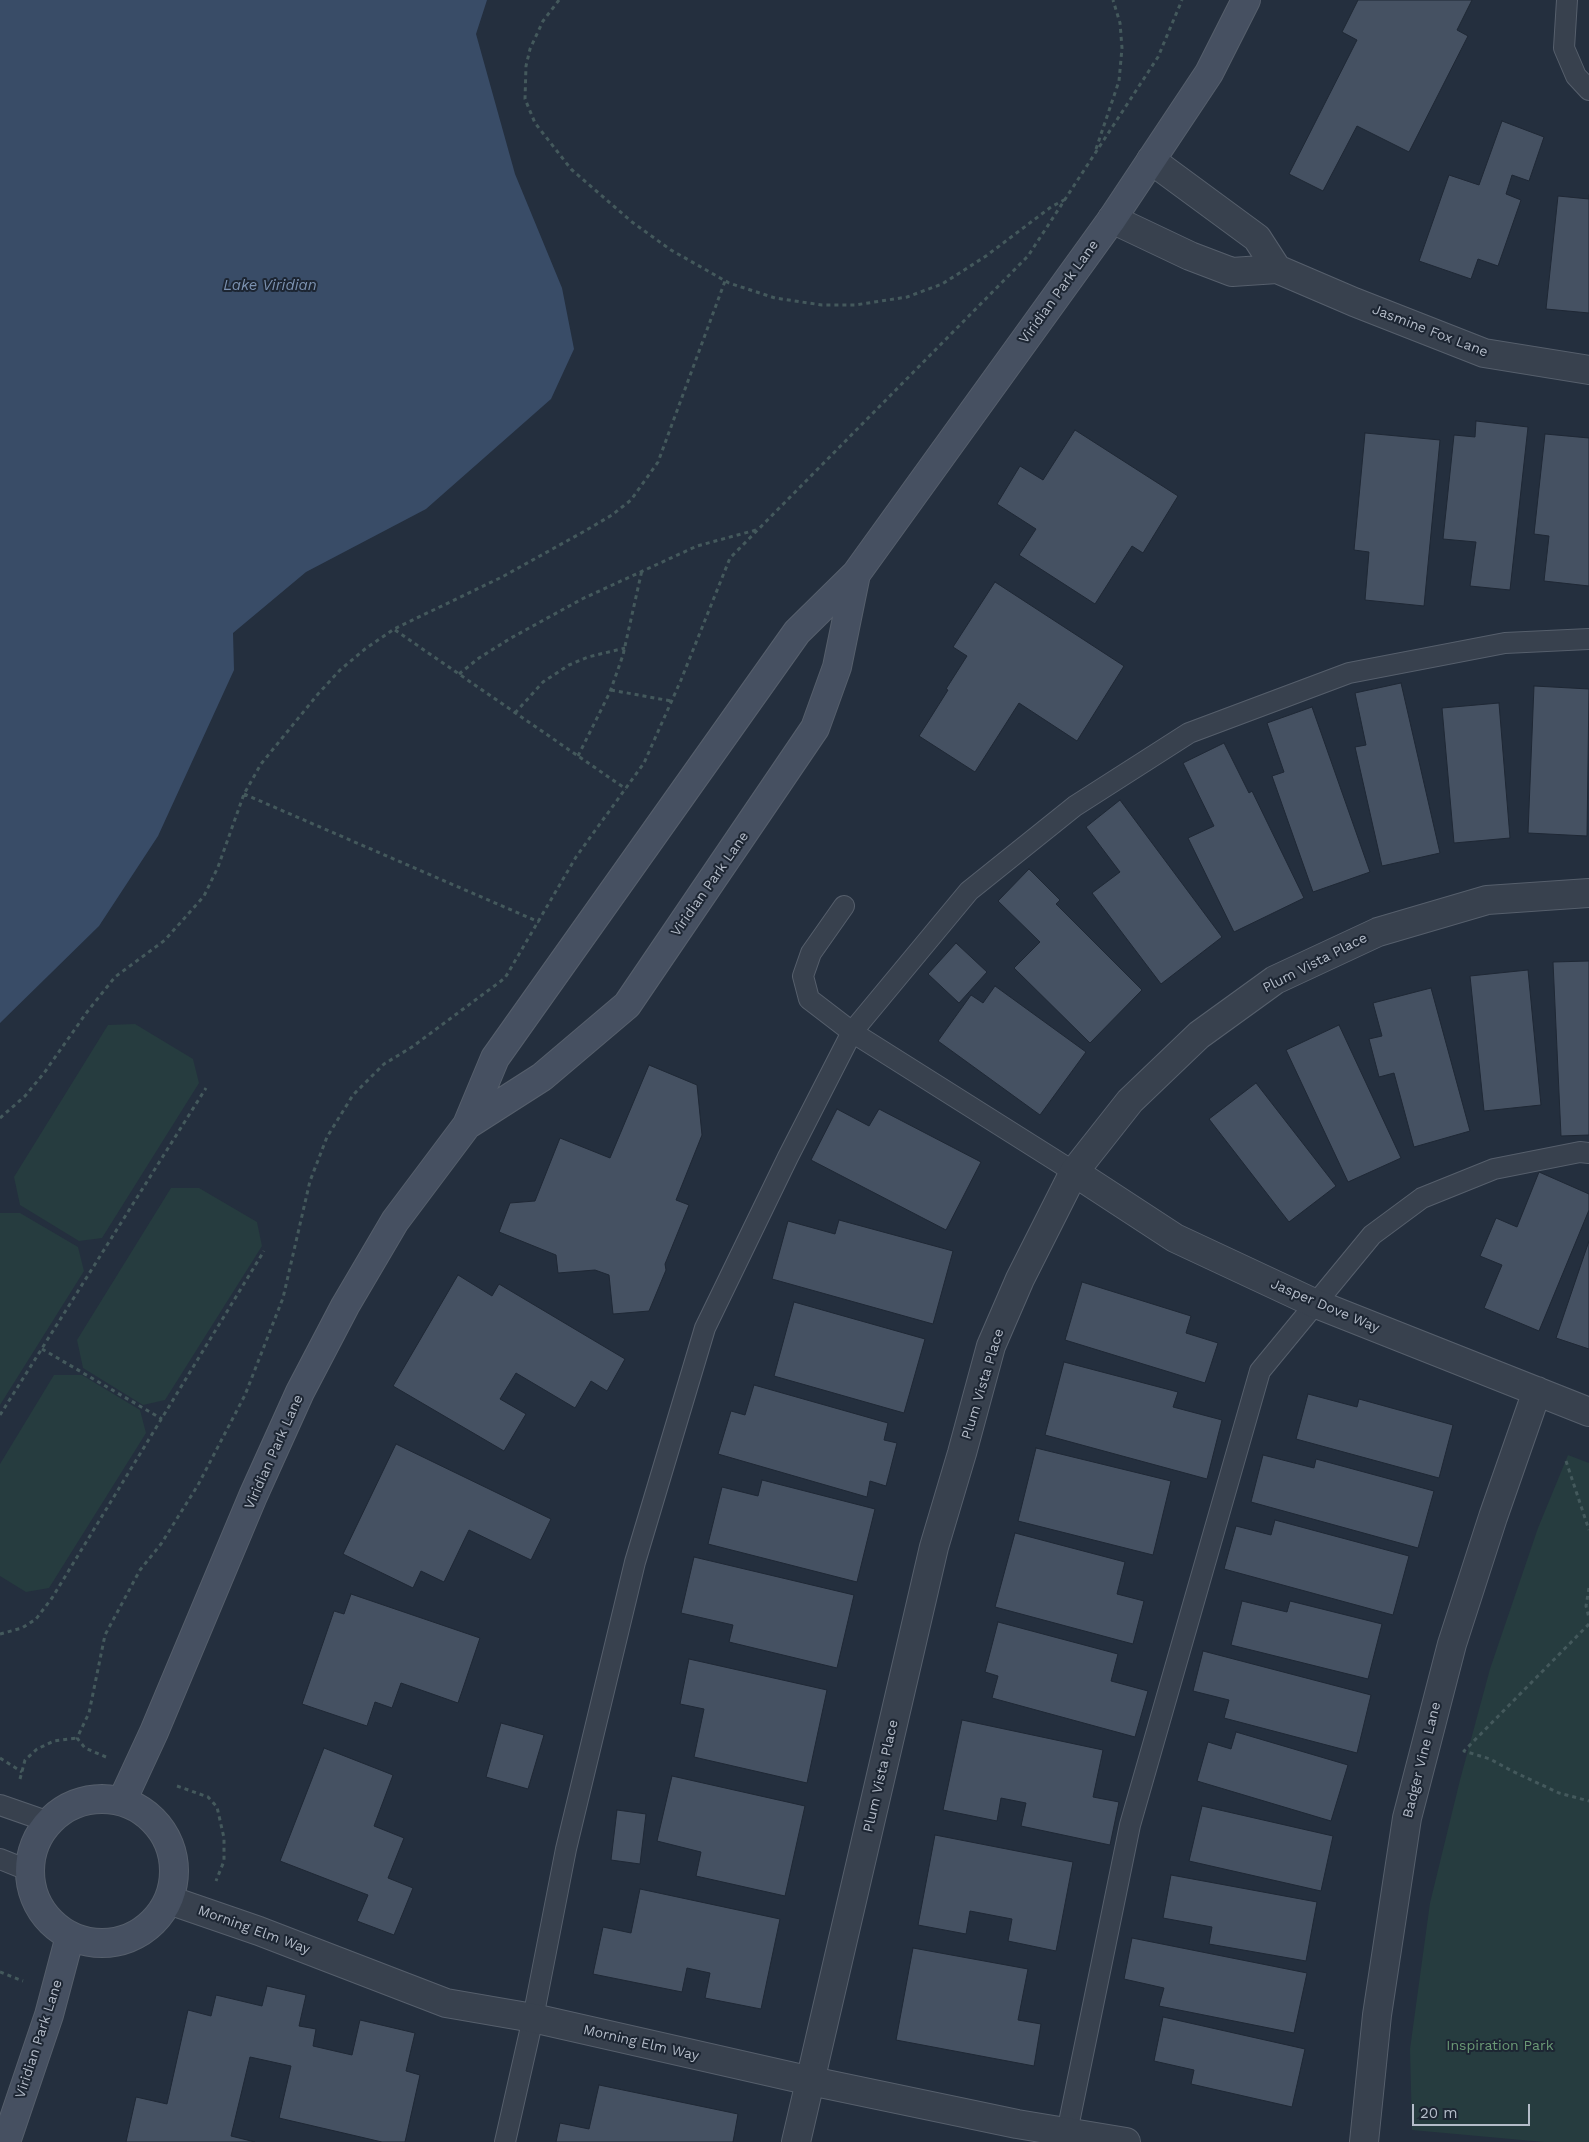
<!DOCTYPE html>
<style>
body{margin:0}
#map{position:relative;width:1589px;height:2142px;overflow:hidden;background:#242f3e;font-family:"Work Sans",sans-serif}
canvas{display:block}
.scale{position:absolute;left:1412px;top:2104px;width:118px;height:22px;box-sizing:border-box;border:2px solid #b4bcc9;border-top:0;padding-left:6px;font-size:15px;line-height:18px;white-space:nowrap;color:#b4bcc9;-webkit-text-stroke:4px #1d2633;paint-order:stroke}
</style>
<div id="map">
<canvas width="1589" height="2142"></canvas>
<div class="scale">20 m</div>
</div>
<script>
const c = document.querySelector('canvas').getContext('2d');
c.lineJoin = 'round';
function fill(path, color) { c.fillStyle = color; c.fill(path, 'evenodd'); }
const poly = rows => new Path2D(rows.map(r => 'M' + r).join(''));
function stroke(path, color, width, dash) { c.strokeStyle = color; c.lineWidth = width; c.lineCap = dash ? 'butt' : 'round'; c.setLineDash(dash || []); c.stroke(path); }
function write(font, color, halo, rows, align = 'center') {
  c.font = font + ' "Work Sans",sans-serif'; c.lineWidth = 4; c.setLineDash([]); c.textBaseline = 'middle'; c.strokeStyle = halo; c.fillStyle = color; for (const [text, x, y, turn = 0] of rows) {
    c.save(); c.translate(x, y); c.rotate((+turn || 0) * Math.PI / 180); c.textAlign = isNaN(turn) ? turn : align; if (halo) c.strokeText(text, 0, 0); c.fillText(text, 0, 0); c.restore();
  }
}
const green = poly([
 [135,1024,193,1059,199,1083,102,1238,79,1241,20,1205,14,1177,108,1025],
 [171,1188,199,1188,257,1222,262,1246,165,1400,143,1405,83,1368,77,1340],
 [0,1213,20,1213,78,1247,84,1271,0,1405],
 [54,1375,82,1375,140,1410,146,1433,49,1588,26,1592,0,1576,0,1464],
 [1568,1455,1589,1463,1589,2142,1544,2142,1412,2130,1410,2049,1430,1903,1460,1780,1490,1669,1538,1528]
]);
const water = poly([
 [0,0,487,0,476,34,515,174,562,288,574,349,551,399,426,509,306,572,233,633,234,670,158,836,99,926,0,1023]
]);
const building = poly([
 [1358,0,1472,0,1457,30,1468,36,1409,152,1357,126,1323,191,1289,174,1357,40,1342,32,1358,0],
 [1502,121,1544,137,1529,181,1512,175,1506,194,1521,200,1498,266,1478,259,1471,279,1419,261,1449,175,1479,185,1502,121],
 [1589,195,1589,313,1546,309,1558,196,1589,199,1589,195],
 [1476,421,1528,427,1510,590,1470,586,1476,542,1443,539,1454,435,1475,437,1476,421],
 [1075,430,1178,496,1143,553,1132,546,1095,604,1019,555,1036,529,997,504,1020,466,1043,480,1075,430],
 [1365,433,1440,440,1424,606,1365,600,1369,552,1354,550,1365,433],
 [1545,434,1589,438,1589,586,1544,581,1549,536,1534,534,1545,434],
 [995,582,1124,666,1077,741,1019,703,975,772,919,736,948,690,946,689,967,656,953,647,995,582],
 [1401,683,1440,853,1382,866,1355,747,1366,745,1355,693,1401,683],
 [1534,686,1589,689,1587,836,1528,833,1534,686],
 [1499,703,1510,838,1454,843,1442,708,1499,703],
 [1312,707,1370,872,1313,892,1272,776,1284,772,1267,723,1312,707],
 [1224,743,1249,793,1252,791,1304,898,1234,932,1188,838,1214,826,1183,763,1224,743],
 [1120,800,1222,937,1161,984,1092,893,1120,872,1086,827,1120,800],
 [1029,869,1060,900,1056,904,1142,990,1090,1043,1014,968,1040,942,998,901,1029,869],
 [956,943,987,972,959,1003,928,974,956,943],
 [1589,961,1589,1135,1561,1136,1553,962,1589,961],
 [1528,970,1541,1105,1484,1111,1470,976,1528,970],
 [995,986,1086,1052,1040,1115,938,1041,971,995,983,1003,995,986],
 [1431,988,1470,1131,1414,1147,1394,1073,1379,1077,1369,1039,1382,1036,1373,1003,1431,988],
 [1339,1025,1401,1158,1348,1182,1286,1050,1339,1025],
 [649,1065,697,1085,702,1135,676,1200,689,1205,665,1264,666,1270,649,1311,613,1314,609,1275,595,1270,558,1273,556,1255,499,1232,510,1203,535,1201,560,1138,610,1158,649,1065],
 [1256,1083,1336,1186,1289,1222,1209,1119,1256,1083],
 [837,1109,869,1126,879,1109,981,1162,946,1230,811,1160,837,1109],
 [1539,1172,1589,1194,1589,1210,1539,1331,1484,1308,1502,1265,1480,1256,1496,1218,1517,1227,1539,1172],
 [839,1220,953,1251,933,1324,772,1279,788,1221,835,1234,839,1220],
 [1589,1241,1589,1349,1556,1338,1589,1241],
 [458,1275,492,1296,499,1284,625,1359,607,1391,591,1381,575,1408,516,1373,500,1399,526,1414,504,1451,393,1386,458,1275],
 [1082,1282,1191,1316,1186,1333,1218,1343,1205,1383,1065,1340,1082,1282],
 [794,1302,925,1339,904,1413,774,1376,794,1302],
 [1064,1362,1178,1392,1173,1407,1222,1420,1207,1479,1045,1435,1064,1362],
 [754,1385,888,1423,884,1440,897,1443,886,1486,870,1481,867,1497,718,1454,731,1411,745,1415,754,1385],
 [1308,1394,1357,1407,1359,1399,1453,1425,1439,1478,1296,1439,1308,1394],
 [396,1444,551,1519,531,1560,469,1530,444,1582,421,1571,413,1588,343,1554,396,1444],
 [1036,1448,1171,1481,1153,1555,1018,1521,1036,1448],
 [1263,1455,1314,1468,1316,1459,1434,1491,1418,1548,1251,1502,1263,1455],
 [762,1480,875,1509,857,1582,708,1544,722,1487,758,1496,762,1480],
 [1275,1520,1409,1556,1393,1615,1224,1569,1236,1526,1271,1535,1275,1520],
 [1015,1533,1125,1562,1117,1594,1144,1601,1133,1644,995,1607,1015,1533],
 [694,1557,854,1595,837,1668,729,1642,733,1625,681,1613,694,1557],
 [351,1594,480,1638,458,1703,401,1683,392,1708,375,1702,367,1726,302,1704,334,1611,344,1614,351,1594],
 [1242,1601,1287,1612,1290,1601,1382,1624,1368,1679,1231,1645,1242,1601],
 [998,1622,1118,1654,1111,1681,1148,1691,1135,1737,992,1698,998,1676,985,1672,998,1622],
 [1203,1651,1371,1695,1357,1753,1224,1718,1229,1700,1193,1691,1203,1651],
 [689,1659,827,1690,807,1783,694,1757,704,1709,680,1704,689,1659],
 [962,1720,1103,1750,1093,1797,1119,1802,1110,1845,1021,1826,1026,1803,1001,1798,997,1821,943,1810,962,1720],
 [501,1723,544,1735,528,1789,486,1777,501,1723],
 [1236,1732,1348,1765,1331,1821,1197,1781,1208,1742,1231,1749,1236,1732],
 [324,1748,393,1775,374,1826,404,1838,388,1878,413,1888,394,1935,357,1921,368,1895,280,1861,324,1748],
 [672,1776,805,1806,785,1896,696,1876,701,1852,657,1841,672,1776],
 [1202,1806,1333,1836,1321,1891,1189,1861,1202,1806],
 [617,1810,646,1814,640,1864,611,1860,617,1810],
 [935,1835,1073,1862,1056,1951,1008,1941,1012,1919,970,1911,966,1934,918,1925,935,1835],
 [1171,1875,1317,1902,1306,1961,1209,1944,1212,1927,1163,1918,1171,1875],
 [640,1889,780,1919,761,2009,705,1998,710,1973,687,1968,682,1992,593,1974,603,1927,631,1933,640,1889],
 [1132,1938,1307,1973,1294,2033,1159,2006,1164,1988,1124,1979,1132,1938],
 [913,1948,1028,1969,1018,2020,1041,2024,1034,2066,896,2040,913,1948],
 [267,1986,306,1995,299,2026,316,2029,313,2046,352,2055,360,2020,415,2033,406,2071,420,2075,405,2142,382,2142,279,2118,291,2066,250,2057,231,2136,255,2142,126,2142,136,2097,167,2104,188,2010,211,2016,216,1995,262,2006,267,1986],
 [1163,2017,1305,2049,1292,2107,1191,2084,1194,2070,1154,2061,1163,2017],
 [599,2085,738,2114,733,2142,556,2142,560,2123,589,2129,599,2085]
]);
const path = poly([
 [559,0,543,21,530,49,526,66,525,99,535,123,571,169,632,222,671,250,729,283,775,298,822,305,855,305,907,297,942,284,958,274,986,256,1051,207,1064,200],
 [1096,149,1119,81,1122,48,1120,23,1113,0],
 [395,630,626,789],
 [459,674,479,658,511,638,582,599,697,546,756,530],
 [611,690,671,701],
 [515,713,543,682,569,665,588,657,625,648],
 [578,756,610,692,623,655,642,570],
 [244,794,539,922],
 [0,1118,25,1096,44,1073,87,1012,115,977,165,940,204,896,218,867,244,794,261,764,318,694,340,670,365,649,394,629,502,577,583,532,612,515,631,500,658,462,725,281],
 [42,1349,162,1419],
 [0,1415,206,1088],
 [1566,1461,1589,1530],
 [1589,1588,1586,1606,1589,1618],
 [1589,1624,1464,1751,1490,1759,1512,1771,1559,1793,1589,1801],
 [0,1634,22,1628,36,1619,52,1598,264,1251],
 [106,1757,85,1748,77,1738,89,1713,105,1635,140,1570,161,1544,198,1485,245,1395,283,1298,310,1181,327,1137,353,1095,384,1064,412,1047,505,978,576,857,644,763,681,680,730,558,1028,256,1158,57,1182,0],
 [0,1758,22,1772],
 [20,1779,25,1760,37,1749,54,1741,77,1738],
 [177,1786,208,1797,217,1807,224,1838,224,1861,216,1881],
 [0,1972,23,1981]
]);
const lane = poly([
 [1567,0,1564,48,1576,76,1589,90],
 [844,906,811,953,803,976,809,999,852,1032,1074,1172],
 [0,1805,49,1822],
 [0,1859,30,1871],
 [505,2142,533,2018,566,1849,635,1562,705,1328,788,1157,852,1032,969,891,1075,806,1189,733,1349,673,1505,643,1589,639],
 [1065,2142,1130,1825,1260,1371,1372,1235,1422,1198,1494,1169,1580,1152,1589,1153]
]);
const street = poly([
 [1151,160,1257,238,1277,269],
 [1112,219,1190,256,1232,272,1277,269,1354,302,1484,353,1589,370],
 [1074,1172,1175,1238,1314,1303,1589,1412],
 [169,1900,259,1931,446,2003,533,2018,811,2081,1017,2124,1126,2142],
 [796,2142,934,1547,962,1453,991,1346,1020,1279,1074,1172,1130,1101,1199,1035,1275,980,1378,932,1487,900,1589,893],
 [1364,2142,1377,2015,1407,1818,1452,1644,1493,1517,1537,1391]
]);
const secondary = poly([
 [467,1125,542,1077,627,1005,815,728,837,667,856,574],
 '30 1871a72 72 0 1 1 144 0a72 72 0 1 1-144 0Z',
 [122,1801,154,1732,253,1496,300,1392,345,1306,395,1221,467,1125,495,1058,797,632,856,574,1112,219,1209,73,1246,0],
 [6,2142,49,2015,70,1936]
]);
const streetNames = [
 ["Viridian Park Lane",1059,292,-54],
 ["Jasmine Fox Lane",1430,331,21],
 ["Viridian Park Lane",710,884,-55],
 ["Plum Vista Place",1315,963,-27],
 ["Jasper Dove Way",1325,1306,23],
 ["Plum Vista Place",983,1384,-73],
 ["Viridian Park Lane",274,1452,-66],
 ["Badger Vine Lane",1422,1760,-76],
 ["Plum Vista Place",881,1776,-77],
 ["Morning Elm Way",254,1930,20],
 ["Viridian Park Lane",39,2039,-72],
 ["Morning Elm Way",641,2043,13]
];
const parkNames = [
 ["Inspiration Park",1500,2046]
];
const waterNames = [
 ["Lake Viridian",270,286]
];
fill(green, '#263c3f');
fill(water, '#394c67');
fill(building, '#455162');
stroke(building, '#1f2835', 1);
stroke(lane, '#565f6c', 22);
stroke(street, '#565f6c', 30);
stroke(secondary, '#565f6c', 30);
stroke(path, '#44595c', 3, [4, 4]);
stroke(lane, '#38414e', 20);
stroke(street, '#38414e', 28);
stroke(secondary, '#465061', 28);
write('14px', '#b4bcc9', '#1d2633', streetNames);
write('14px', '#6b9a76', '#1d2633', parkNames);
write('italic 15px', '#7c92b1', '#1d2633', waterNames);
</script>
